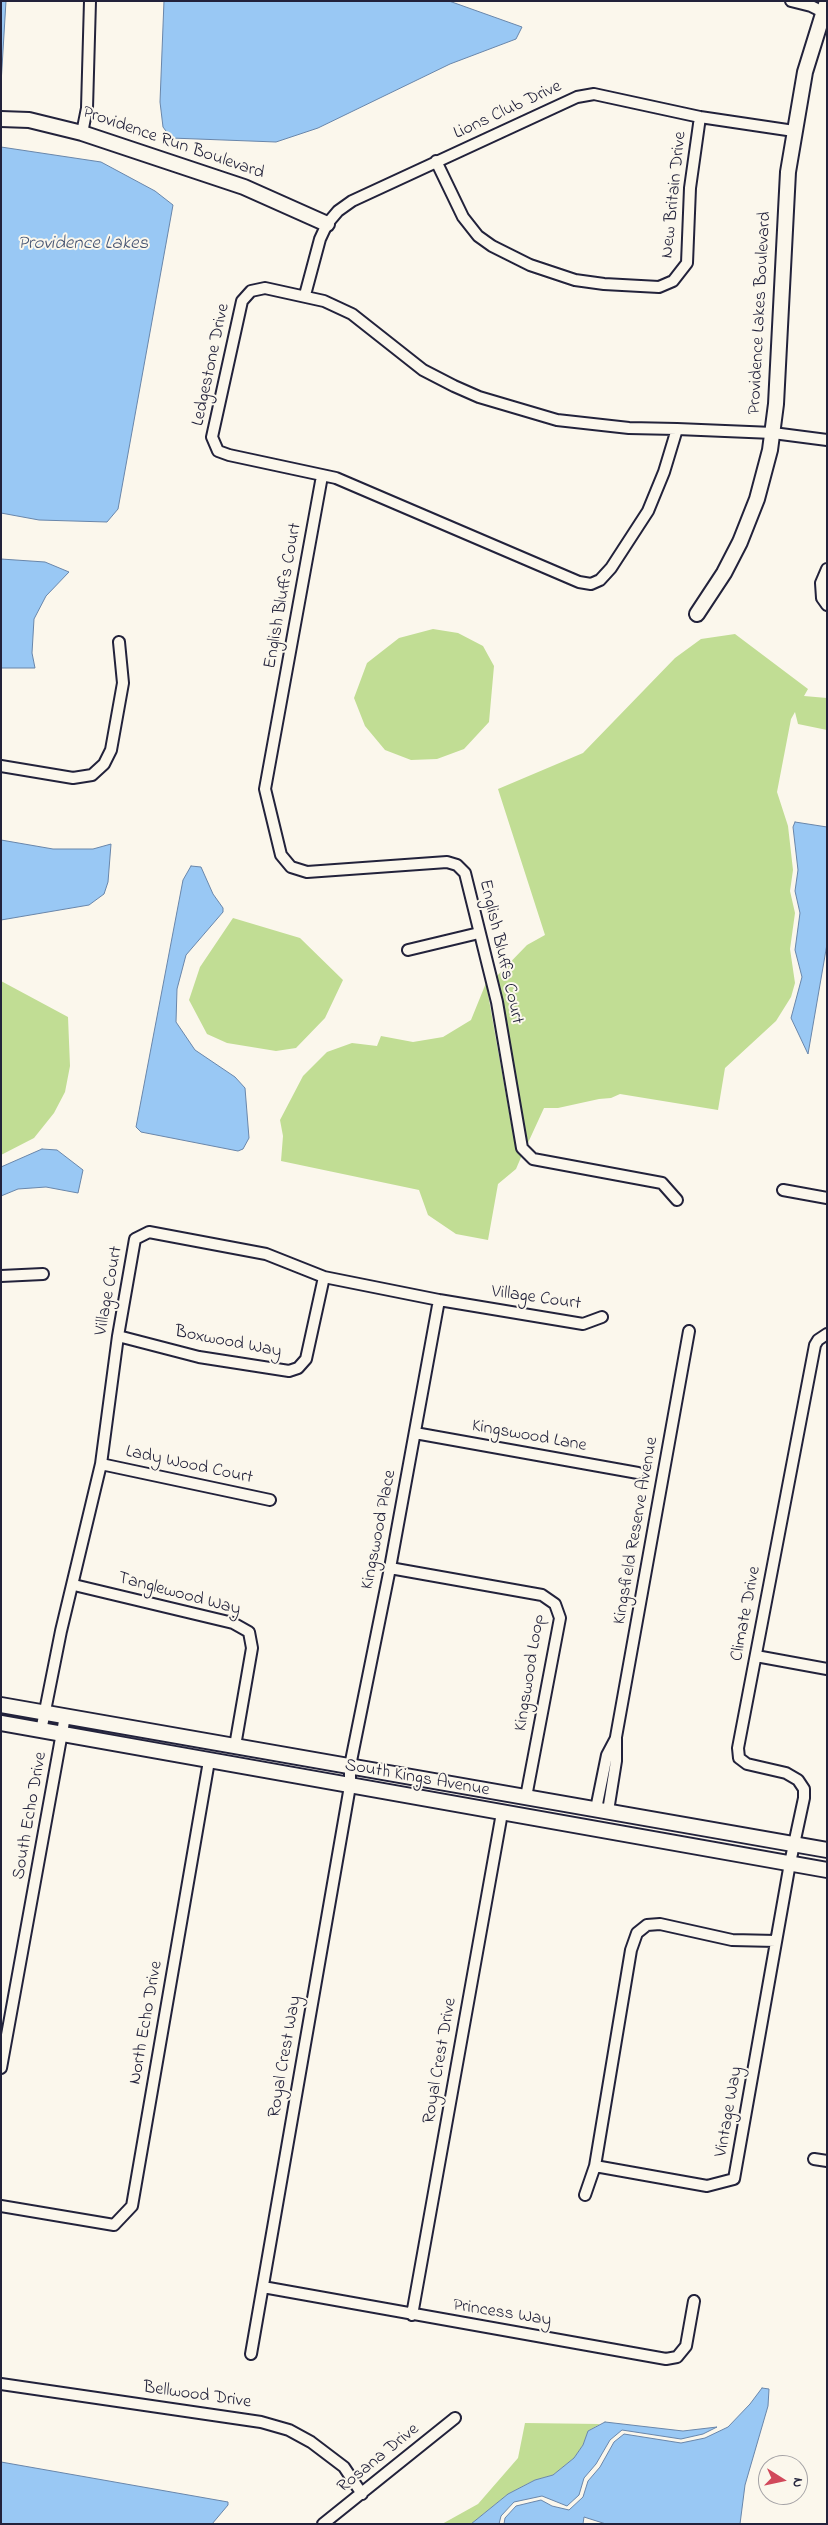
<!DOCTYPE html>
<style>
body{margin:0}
#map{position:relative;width:828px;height:2525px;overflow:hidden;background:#fbf7ec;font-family:"Indie Flower",sans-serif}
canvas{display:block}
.frame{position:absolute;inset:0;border:2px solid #22223b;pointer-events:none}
.north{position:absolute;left:758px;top:2455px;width:50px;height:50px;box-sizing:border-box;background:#fbf7ec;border:1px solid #a4a2a5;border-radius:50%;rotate:100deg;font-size:14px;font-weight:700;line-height:20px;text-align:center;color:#22223b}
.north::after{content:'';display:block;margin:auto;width:18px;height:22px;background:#d1495b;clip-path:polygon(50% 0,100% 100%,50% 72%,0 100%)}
</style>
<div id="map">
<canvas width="828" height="2525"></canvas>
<div class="frame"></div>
<div class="north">N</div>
</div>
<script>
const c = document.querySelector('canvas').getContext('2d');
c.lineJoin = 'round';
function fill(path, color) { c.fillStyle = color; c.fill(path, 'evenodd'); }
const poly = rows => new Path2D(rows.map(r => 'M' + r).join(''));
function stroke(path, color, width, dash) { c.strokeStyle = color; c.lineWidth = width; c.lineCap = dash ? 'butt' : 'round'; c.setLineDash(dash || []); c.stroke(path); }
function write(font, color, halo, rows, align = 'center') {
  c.font = font + ' "Indie Flower",sans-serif'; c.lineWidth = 4; c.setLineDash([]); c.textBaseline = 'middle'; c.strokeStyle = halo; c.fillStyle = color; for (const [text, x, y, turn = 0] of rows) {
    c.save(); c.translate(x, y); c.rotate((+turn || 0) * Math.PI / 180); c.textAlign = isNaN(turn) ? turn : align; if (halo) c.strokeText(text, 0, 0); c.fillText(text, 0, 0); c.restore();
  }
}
const green = poly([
 [433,629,458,633,483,646,494,666,489,722,464,749,437,759,411,760,385,750,365,726,354,698,367,663,399,638],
 [735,634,808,689,804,696,827,698,827,730,798,724,795,712,791,719,777,792,788,826,793,870,790,891,795,913,790,949,795,983,791,997,776,1021,725,1068,718,1110,620,1094,611,1098,599,1099,558,1108,544,1108,527,1145,496,977,527,945,545,935,498,789,583,753,675,658,701,639],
 [233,918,300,938,343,980,325,1018,296,1048,276,1051,227,1043,207,1034,189,1000,200,967],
 [1,981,68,1017,70,1066,65,1092,54,1113,34,1138,1,1155],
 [486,983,511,1123,517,1149,522,1155,516,1169,498,1184,488,1240,456,1234,428,1215,419,1190,281,1161,283,1136,280,1120,303,1076,327,1052,352,1043,377,1046,381,1036,413,1042,443,1037,471,1020],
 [525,2423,600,2424,588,2431,583,2445,574,2458,553,2475,535,2480,508,2494,471,2524,442,2524,478,2504,518,2458]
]);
const water = poly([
 [1,1,6,1,1,84,1,1],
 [164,1,449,1,522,27,516,39,450,64,318,128,276,142,171,138,163,127,160,102,164,1],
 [1,147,101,162,155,191,173,205,118,509,107,522,39,520,1,513,1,147],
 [1,559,45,562,69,572,46,596,34,619,32,653,35,668,1,668,1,559],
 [795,822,827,827,827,944,808,1054,791,1018,802,977,795,950,800,913,795,891,798,870,793,827,795,822],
 [1,840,53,849,93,849,111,844,108,882,104,894,89,905,1,920,1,840],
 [191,866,201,867,213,894,223,908,223,912,186,955,177,989,176,1022,195,1050,235,1077,245,1088,249,1138,243,1149,238,1151,141,1132,136,1127,183,880,191,866],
 [42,1149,57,1150,83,1170,78,1193,46,1187,18,1189,1,1196,1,1167,42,1149],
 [762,2388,769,2389,768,2406,745,2485,740,2524,606,2524,584,2517,583,2524,504,2524,505,2518,516,2506,541,2500,552,2506,569,2510,583,2497,588,2481,600,2467,614,2442,624,2434,681,2443,705,2438,728,2427,750,2404,762,2388],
 [605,2422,683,2431,717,2427,703,2434,681,2439,622,2430,610,2440,596,2464,584,2478,579,2495,567,2506,542,2496,514,2502,501,2516,499,2524,471,2524,508,2494,535,2480,553,2475,574,2458,583,2445,588,2431,605,2422],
 [1,2462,228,2502,228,2505,212,2524,1,2524,1,2462]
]);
const street = poly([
 [791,1,811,6,827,14],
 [82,133,87,108,90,1],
 [436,161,463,217,478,236,492,246,530,265,575,280,604,284,659,287,673,281,687,263,690,188,700,117],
 [305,295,320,239,327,224,338,211,352,201,577,97,594,94,700,117,794,131],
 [677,429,664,472,648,511,611,568,600,580,591,584,579,582,336,478,229,455,218,451,212,437,242,301,251,291,265,288,324,301,352,314,423,370,454,386,479,397,557,420,629,428,677,429,773,433,827,440],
 [322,476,265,789,281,855,291,867,307,872,447,862,457,865,465,873,497,1002,522,1148,533,1159,662,1183,677,1200],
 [827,569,821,583,822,598,827,605],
 [1,766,73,778,92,775,104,764,111,750,123,683,119,642],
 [408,950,479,933],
 [783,1190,827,1198],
 [1,1276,43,1274],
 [118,1336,199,1357,289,1371,298,1368,306,1359,324,1277],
 [415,1433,638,1473],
 [101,1464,270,1500],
 [390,1568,542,1595,555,1604,560,1618,526,1797],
 [74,1585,233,1623,249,1632,252,1648,235,1746],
 [756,1656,827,1669],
 [41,1731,61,1631,101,1464,118,1336,135,1239,149,1232,266,1254,324,1277,439,1300,583,1324,602,1317],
 [596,1809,607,1755,616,1738],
 [608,1811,616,1761,616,1737,689,1331],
 [1,2068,65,1716],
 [814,2159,827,2161],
 [595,2166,707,2186,734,2179,790,1863,804,1798,804,1789,798,1780,786,1773,747,1764,739,1758,738,1748,815,1345,818,1340,827,1334],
 [585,2195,595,2166,631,1950,637,1933,647,1925,660,1924,732,1940,776,1941],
 [1,2206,114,2225,132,2206,209,1761],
 [263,2287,666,2359,677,2357,686,2346,694,2301],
 [412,2315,502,1813],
 [251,2354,350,1786,350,1766,390,1568,439,1300],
 [1,2384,261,2422,289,2430,311,2442,344,2467,362,2494],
 [323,2524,455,2418]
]);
const secondary = poly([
 [1,119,29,120,82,133,244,187,327,224],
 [697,614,724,573,740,542,757,499,770,450,776,404,788,172,805,72,827,1],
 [1,1705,827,1850],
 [1,1723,827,1870]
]);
const streetNames = [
 ["Lions Club Drive",508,111,-25],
 ["Providence Run Boulevard",173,144,19],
 ["New Britain Drive",675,195,-84],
 ["Providence Lakes Boulevard",761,313,-87],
 ["Ledgestone Drive",212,365,-78],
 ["English Bluffs Court",284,596,-80],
 ["English Bluffs Court",500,952,77],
 ["Village Court",110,1291,-80],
 ["Village Court",536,1299,8],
 ["Boxwood Way",228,1343,11],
 ["Kingswood Lane",529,1437,10],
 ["Lady Wood Court",189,1466,12],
 ["Kingswood Place",380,1530,-79],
 ["Kingsfield Reserve Avenue",637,1531,-80],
 ["Tanglewood Way",179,1595,15],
 ["Climate Drive",747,1614,-79],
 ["Kingswood Loop",531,1673,-81],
 ["South Kings Avenue",417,1779,10],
 ["South Echo Drive",31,1816,-80],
 ["North Echo Drive",147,2023,-80],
 ["Royal Crest Way",286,2057,-80],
 ["Royal Crest Drive",441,2061,-80],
 ["Vintage Way",730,2112,-80],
 ["Princess Way",502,2314,9],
 ["Bellwood Drive",197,2396,8],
 ["Rosana Drive",379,2459,-39]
];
const waterNames = [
 ["Providence Lakes",83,245]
];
fill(green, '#c1dd94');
fill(water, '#99c8f4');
stroke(water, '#6986aa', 1);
stroke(street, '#22223b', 14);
stroke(secondary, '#22223b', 18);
stroke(street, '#fbf7ec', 10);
stroke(secondary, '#fbf7ec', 14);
write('18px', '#22223b', '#fbf7ec', streetNames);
write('italic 19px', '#465472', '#fbf7ec', waterNames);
</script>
